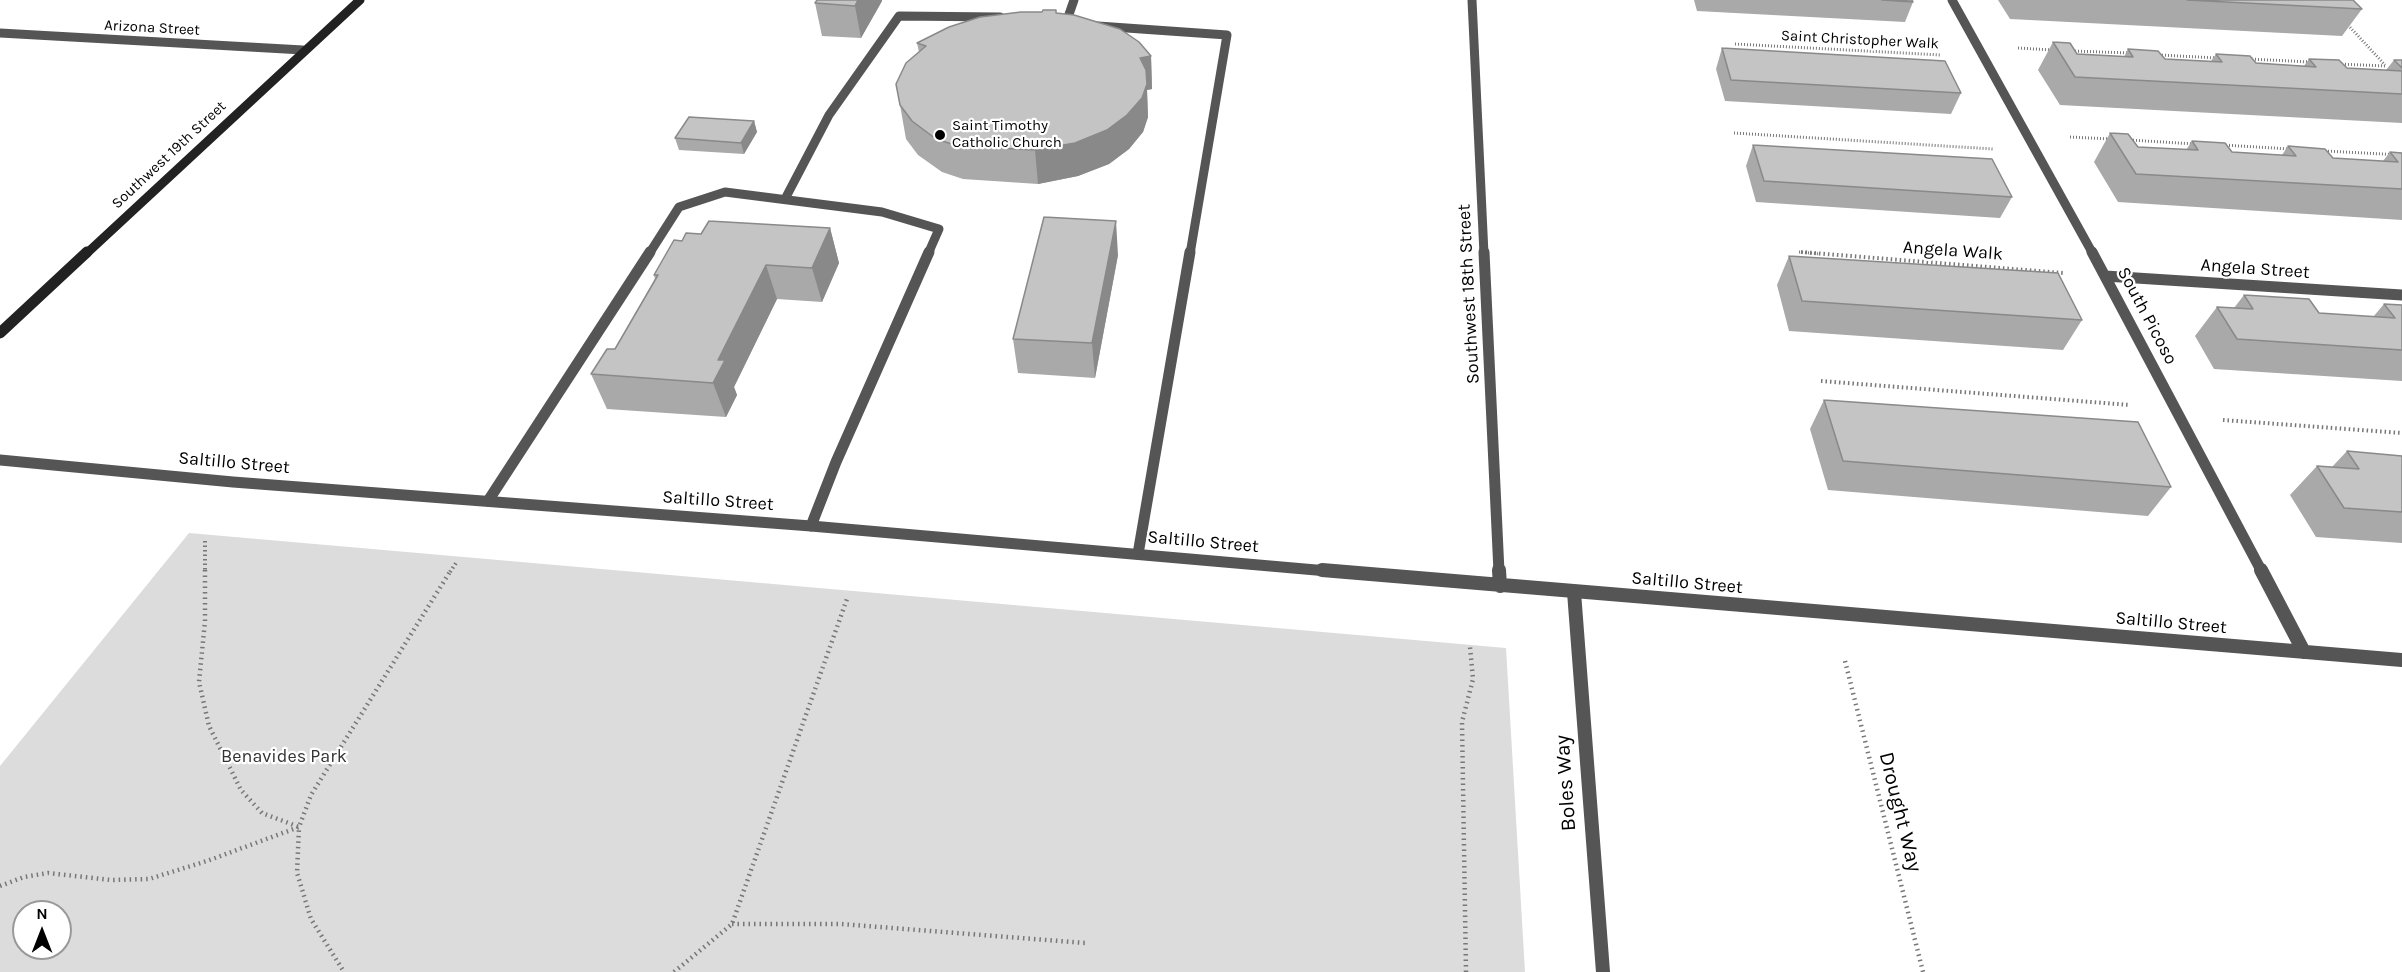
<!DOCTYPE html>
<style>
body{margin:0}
#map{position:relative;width:2402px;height:972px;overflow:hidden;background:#fff;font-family:Karla,sans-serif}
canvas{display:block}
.north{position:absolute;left:12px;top:900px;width:60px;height:60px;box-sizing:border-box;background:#fff;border:2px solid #999;border-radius:50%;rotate:0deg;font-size:16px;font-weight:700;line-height:24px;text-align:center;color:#000}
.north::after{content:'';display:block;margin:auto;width:21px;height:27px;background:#000;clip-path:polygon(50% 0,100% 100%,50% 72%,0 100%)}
</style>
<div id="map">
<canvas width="2402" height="972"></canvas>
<div class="north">N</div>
</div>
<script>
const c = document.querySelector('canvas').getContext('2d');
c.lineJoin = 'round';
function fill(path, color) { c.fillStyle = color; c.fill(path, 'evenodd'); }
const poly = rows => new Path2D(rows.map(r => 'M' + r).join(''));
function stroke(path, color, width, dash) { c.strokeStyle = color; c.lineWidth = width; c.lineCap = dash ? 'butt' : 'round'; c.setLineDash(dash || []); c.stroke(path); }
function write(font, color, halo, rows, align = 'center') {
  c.font = font + ' Karla,sans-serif'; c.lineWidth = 4.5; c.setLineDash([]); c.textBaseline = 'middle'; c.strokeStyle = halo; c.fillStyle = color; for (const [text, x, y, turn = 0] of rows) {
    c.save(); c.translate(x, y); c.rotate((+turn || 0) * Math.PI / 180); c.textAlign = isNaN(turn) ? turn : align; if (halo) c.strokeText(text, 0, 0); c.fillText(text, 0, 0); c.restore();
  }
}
const green = poly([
 [189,533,1506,648,1525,972,0,972,0,766],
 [24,912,60,912,60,948,24,948]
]);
const pathFar2 = poly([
 [2348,25,2385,65],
 [1735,44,1941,55],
 [2018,48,2052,50],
 [2072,51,2130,53],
 [2159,55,2217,58],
 [2249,59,2310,62],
 [2339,64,2386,66],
 [1734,133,1993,149],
 [2070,137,2111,139],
 [2130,140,2194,144],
 [2223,145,2290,149],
 [2325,151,2402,155],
 [1799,252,1820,254]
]);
const pathFar1 = poly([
 [1801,252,2063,273],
 [1821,381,2130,405],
 [2223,420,2402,433],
 [205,541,205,572],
 [450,572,456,563]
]);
const path = poly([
 [205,570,205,621,199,682,209,726,241,790,262,813,299,827,311,795,451,570],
 [1845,661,1923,972],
 [0,886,24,877,48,873,111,880,149,879,207,861,299,827,297,873,311,919,344,972],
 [732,924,841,924,1085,943],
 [674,972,732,924,848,596],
 [1466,972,1462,722,1473,679,1470,647]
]);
const laneFar1 = poly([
 [1098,26,1227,35,1190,254],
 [785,199,829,115,899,16,1000,17],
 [649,254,679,207,725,192,882,212,939,229,928,254]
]);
const lane = poly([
 [488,501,650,252],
 [811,526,836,462,929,252],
 [1138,554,1190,252]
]);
const streetFar2 = poly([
 [1472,0,1484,254],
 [1952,0,2093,254],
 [1066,23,1074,0],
 [0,33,303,50]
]);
const streetFar1 = poly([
 [1484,252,1499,572],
 [2092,252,2262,572],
 [2105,276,2402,295],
 [0,460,233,482,811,526,1339,572]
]);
const street = poly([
 [1322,570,2402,660],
 [1499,570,1500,586],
 [2261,570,2304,652],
 [1574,592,1603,972]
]);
const secondaryFar1 = poly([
 [86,254,360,0]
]);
const secondary = poly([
 [0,333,87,252]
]);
const wall = poly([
 [1694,0,1912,0,1913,2,1905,22,1697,11],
 [1998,0,2353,0,2362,9,2342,36,2010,19],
 [882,1,861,38,822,36,815,3],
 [1056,13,1151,56,1152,89,1147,90,1148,117,1143,132,1129,149,1109,164,1078,176,1038,184,963,179,942,172,918,155,906,139,900,105,919,52,917,43],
 [2053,42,2077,54,2124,57,2128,49,2165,59,2211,61,2216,54,2256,63,2304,66,2309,59,2347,68,2386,70,2394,60,2402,60,2402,123,2060,105,2038,70],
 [1722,48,1961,93,1951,114,1725,101,1716,69],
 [754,121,757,132,744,154,679,150,675,138],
 [2110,133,2138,147,2186,150,2192,141,2232,152,2282,155,2288,146,2333,158,2383,161,2390,152,2402,153,2402,220,2118,202,2094,162],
 [1753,145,2012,197,2000,218,1756,202,1746,166],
 [830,228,839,263,822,302,777,299,734,387,737,395,726,417,607,409,591,374,615,349,655,279,654,275,682,241,701,234],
 [1118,255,1095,378,1018,373,1013,339],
 [1789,256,2082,320,2063,350,1789,331,1777,285],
 [2244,295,2319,313,2373,317,2384,304,2402,305,2402,381,2214,369,2195,336,2217,307,2234,308],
 [1824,400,2171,487,2148,516,1828,490,1810,429],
 [2347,451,2402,456,2402,543,2316,537,2290,495,2317,466,2332,467]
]);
const shadedWall = poly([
 [858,0,882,0,882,1,861,38,855,6],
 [1151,56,1152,89,1147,90,1148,117,1143,132,1129,149,1109,164,1078,176,1038,184,1035,150,1140,58],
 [754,121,757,132,744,154,741,143],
 [1116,221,1118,255,1095,378,1092,343],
 [830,228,839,263,822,302,812,268],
 [766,265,777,299,734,387,737,395,726,417,713,383,718,360]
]);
const building = poly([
 [817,0,858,0,855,6,815,3,817,0],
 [1882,0,1912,0,1913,2,1882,0],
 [2187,0,2353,0,2362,9,2187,0],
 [1043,10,1056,10,1056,13,1074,15,1120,29,1139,42,1151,56,1140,58,1146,70,1147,84,1142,98,1127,115,1107,130,1075,143,1035,150,958,146,936,139,912,121,900,105,896,84,906,63,926,46,917,43,949,27,980,17,1021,12,1042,12,1043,10],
 [2053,42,2070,43,2077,54,2133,57,2128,49,2158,51,2165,59,2222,62,2216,54,2250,56,2256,63,2316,67,2309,59,2339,60,2347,68,2402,71,2402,94,2075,77,2053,42],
 [1722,48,1945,61,1961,93,1731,80,1722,48],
 [2394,60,2402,60,2402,68,2394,60],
 [689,117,754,121,741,143,675,138,689,117],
 [2110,133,2128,134,2138,147,2198,150,2192,141,2225,143,2232,152,2296,156,2288,146,2325,149,2333,158,2398,162,2390,152,2402,153,2402,189,2136,174,2110,133],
 [1753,145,1992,159,2012,197,1764,181,1753,145],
 [1044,217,1116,221,1092,343,1013,339,1044,217],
 [709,221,830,228,812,268,766,265,718,360,725,360,713,383,591,374,607,349,615,349,658,275,654,275,674,240,682,241,686,233,701,234,709,221],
 [1789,256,2058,273,2082,320,1802,301,1789,256],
 [2244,295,2309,299,2319,313,2395,318,2384,304,2402,305,2402,350,2237,339,2217,307,2253,309,2244,295],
 [1824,400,2138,422,2171,487,1843,461,1824,400],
 [2347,451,2402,456,2402,512,2344,508,2317,466,2359,469,2347,451]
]);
const markers = [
 [940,135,6,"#000"]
];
const farStreetnames = [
 ["Arizona Street",152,28,3],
 ["Saint Christopher Walk",1860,40,3],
 ["Southwest 19th Street",169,155,-43]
];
const farPoinames = [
 ["Saint Timothy",952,126],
 ["Catholic Church",952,143]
];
const streetNames = [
 ["Angela Walk",1953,251,4],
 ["Angela Street",2255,269,4],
 ["Southwest 18th Street",1469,294,-93],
 ["South Picoso",2147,316,62],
 ["Saltillo Street",234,463,5],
 ["Saltillo Street",718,501,4],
 ["Saltillo Street",1203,542,5],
 ["Saltillo Street",1687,583,5],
 ["Saltillo Street",2171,623,5]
];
const parkNames = [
 ["Benavides Park",284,757]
];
const nearStreetnames = [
 ["Boles Way",1566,783,-94],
 ["Drought Way",1900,812,76]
];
fill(green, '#dcdcdc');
stroke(pathFar2, '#777', 3, [1, 2]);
stroke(pathFar1, '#777', 4, [1.5, 3]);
stroke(path, '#777', 4.5, [1.5, 4]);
stroke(laneFar1, '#555', 9);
stroke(lane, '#555', 11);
stroke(streetFar2, '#555', 9);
stroke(streetFar1, '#555', 11);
stroke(street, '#555', 14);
stroke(secondaryFar1, '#222', 9);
stroke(secondary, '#222', 11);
fill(wall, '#a9a9a9');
fill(shadedWall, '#898989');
fill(building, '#c4c4c4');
stroke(building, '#898989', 1.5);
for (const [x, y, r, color] of markers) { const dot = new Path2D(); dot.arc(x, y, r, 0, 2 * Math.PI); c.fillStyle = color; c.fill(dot); stroke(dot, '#fff', 2); }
write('15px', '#000', '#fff', farStreetnames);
write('15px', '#000', '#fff', farPoinames, 'left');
write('18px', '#000', '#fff', streetNames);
write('18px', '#333', '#fff', parkNames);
write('21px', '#000', '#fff', nearStreetnames);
</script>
